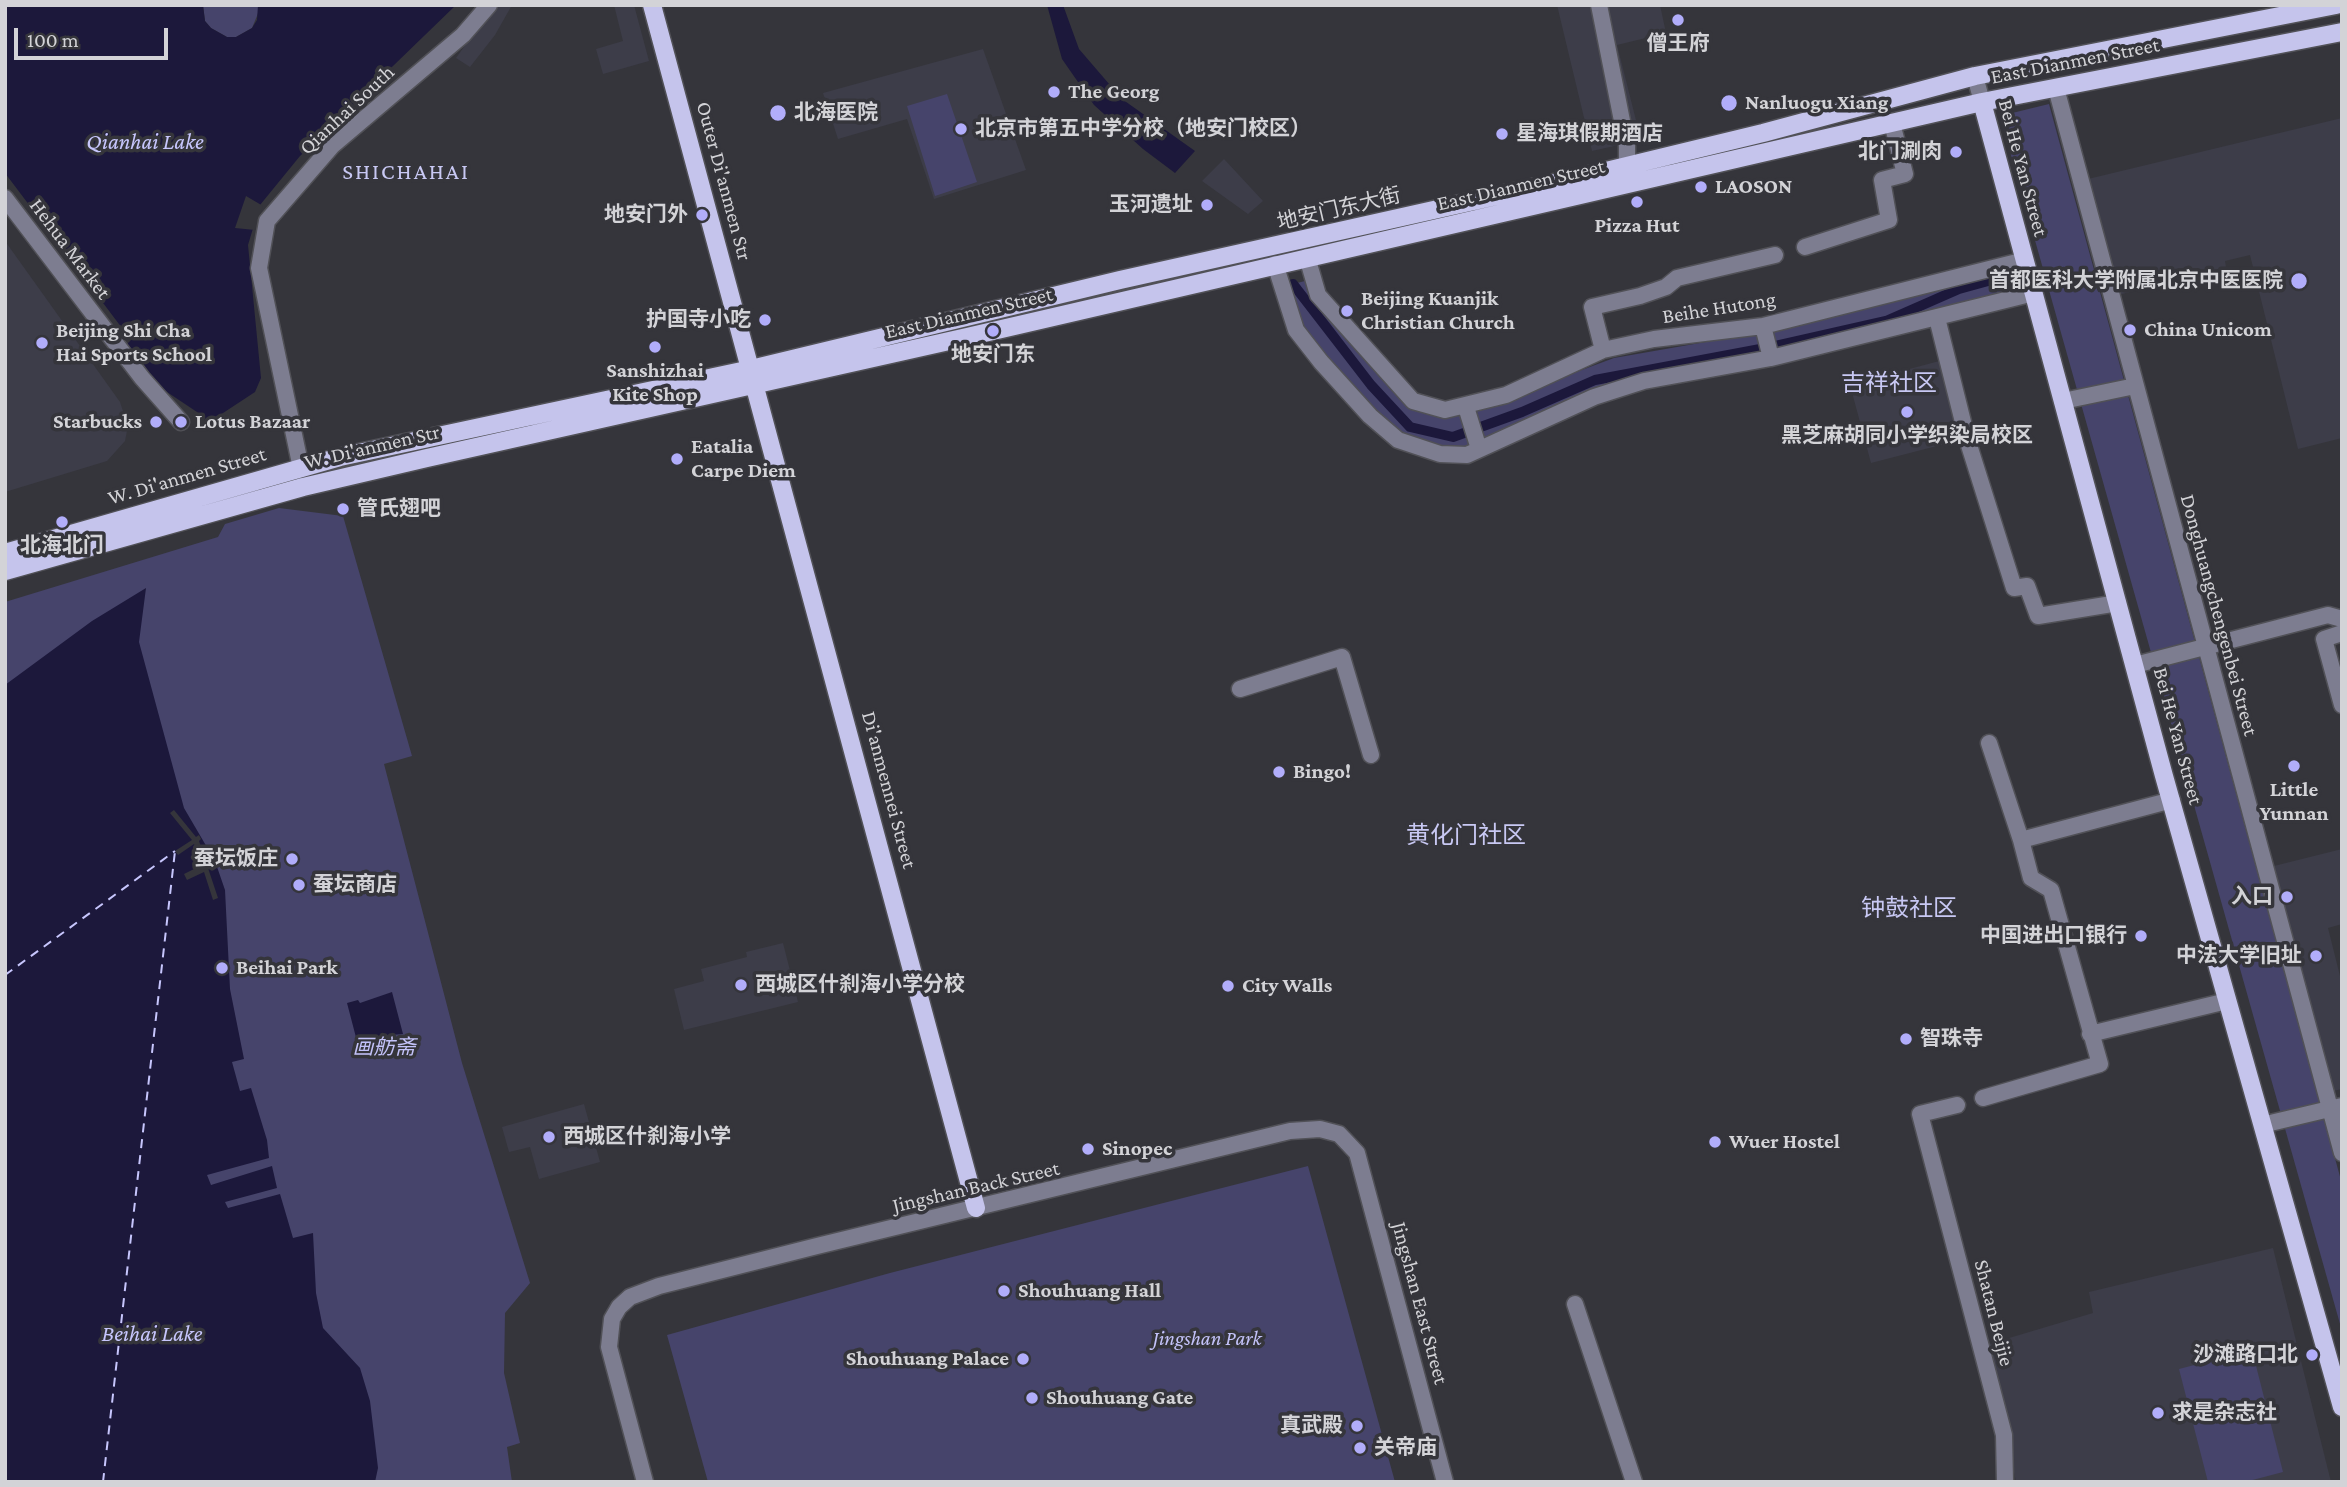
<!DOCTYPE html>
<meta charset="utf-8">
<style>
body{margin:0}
#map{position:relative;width:2347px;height:1487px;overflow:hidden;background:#35353b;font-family:"Crimson Pro",serif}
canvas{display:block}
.frame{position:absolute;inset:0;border:7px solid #d3d3d7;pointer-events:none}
.scale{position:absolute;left:14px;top:28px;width:154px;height:32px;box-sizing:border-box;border:4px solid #d3d3d7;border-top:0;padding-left:9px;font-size:21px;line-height:24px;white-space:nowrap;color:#d3d3d7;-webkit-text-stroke:5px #35353b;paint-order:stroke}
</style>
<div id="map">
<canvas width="2347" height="1487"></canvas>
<div class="frame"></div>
<div class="scale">100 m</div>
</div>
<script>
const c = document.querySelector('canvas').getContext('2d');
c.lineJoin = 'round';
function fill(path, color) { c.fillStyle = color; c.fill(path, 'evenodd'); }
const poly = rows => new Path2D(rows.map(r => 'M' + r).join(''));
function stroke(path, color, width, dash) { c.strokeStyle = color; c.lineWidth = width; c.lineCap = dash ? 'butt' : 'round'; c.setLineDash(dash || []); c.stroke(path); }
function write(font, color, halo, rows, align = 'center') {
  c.font = font + ' "Crimson Pro","Noto Sans SC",serif'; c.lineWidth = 7; c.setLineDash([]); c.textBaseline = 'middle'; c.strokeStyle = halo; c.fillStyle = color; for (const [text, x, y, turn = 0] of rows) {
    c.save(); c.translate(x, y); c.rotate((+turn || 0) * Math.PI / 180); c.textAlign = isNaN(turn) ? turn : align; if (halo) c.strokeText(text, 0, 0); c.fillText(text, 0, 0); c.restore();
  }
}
const built = poly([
 [494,5,512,5,495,35,470,67,456,58],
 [614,5,634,5,649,61,603,74,596,49,623,41],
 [1557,5,1660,5,1666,33,1617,45,1641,140,1592,151],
 [983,49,1026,170,934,199,907,119,838,139,823,93],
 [2342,118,2342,438,2298,449,2250,255,2225,261,2226,267,2118,295,2088,179],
 [1224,159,1263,201,1248,214,1202,181],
 [5,241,120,402,128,426,125,441,107,461,5,492],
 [1943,360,1964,439,1871,463,1850,385],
 [2342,849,2342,924,2328,928,2342,984,2342,1089,2333,1091,2274,866],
 [783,943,798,1002,684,1030,674,989,704,981,701,969,747,957,746,952],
 [584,1104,600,1162,539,1179,530,1147,509,1152,502,1127],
 [2273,1248,2331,1482,2016,1482,1989,1344,2093,1313,2089,1292]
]);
const green = poly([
 [203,5,258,5,259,11,252,28,236,37,227,37,211,28,205,21],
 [947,94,977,182,935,196,907,106],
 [2049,104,2342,1184,2342,1331,2000,116],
 [2009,269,2016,294,1673,373,1467,446,1438,448,1405,442,1382,424,1302,329,1289,285,1309,280,1405,400,1482,407,1614,358,1740,336],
 [279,508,343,516,412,756,384,764,462,1063,530,1283,505,1313,504,1373,520,1443,507,1447,512,1482,5,1482,5,602,218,537,225,524],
 [1308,1166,1395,1482,708,1482,667,1335,890,1273],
 [2252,1350,2283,1472,2245,1482,2208,1482,2179,1369]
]);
const water = poly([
 [5,5,203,5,205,21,211,28,227,37,236,37,252,28,257,20,258,5,456,5,300,156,260,205,248,245,261,378,255,392,220,415,216,422,208,424,200,414,158,386,126,345,131,340,5,173],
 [1047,5,1063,5,1079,49,1122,99,1195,151,1175,173,1143,149,1094,105,1062,59],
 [146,588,139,642,184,808,215,861,225,890,230,989,244,1059,232,1062,240,1091,251,1088,267,1140,269,1158,207,1175,211,1185,272,1166,277,1188,225,1202,228,1208,280,1194,293,1238,313,1233,316,1293,323,1328,360,1368,370,1401,378,1468,375,1482,5,1482,5,685,92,621],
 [392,992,403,1034,369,1037,369,1042,358,1045,347,1003,358,1000,360,1003]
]);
const pier = poly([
 [246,196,263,206,255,230,235,228],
 [174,810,196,837,199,835,201,839,199,841,218,898,213,900,204,872,187,880,184,874,202,865,194,844,178,855,175,851,192,840,170,813]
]);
const canal = poly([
 [1293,284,1371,385,1410,427,1453,437,1522,412,1595,380,1771,347,1886,321,1959,289,1999,278]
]);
const ferry = poly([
 [5,975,175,851],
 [103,1482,175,851]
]);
const minor = poly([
 [1599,5,1627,146,1627,165],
 [1975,76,1982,102],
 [2056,88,2342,1153],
 [5,198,142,378,181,422],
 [1805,247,1889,220,1882,180,1905,174,1892,123],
 [1307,257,1318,295,1413,401,1445,410,1506,395,1603,350,1654,339,1763,326,2025,260],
 [1275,264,1296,330,1321,362,1370,416,1398,440,1440,454,1467,455,1594,397,1644,381,1771,358,2034,293],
 [1937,318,1968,442,2014,588,2027,586,2038,616,2118,603],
 [1763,326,1771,358],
 [1603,350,1592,307,1640,296,1666,287,1677,278,1775,255],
 [2063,401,2135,386],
 [1466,407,1479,449],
 [301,468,259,268,267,221,332,146,463,35,489,5],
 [2342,633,2324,639,2342,705],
 [2135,665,2328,615,2342,619],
 [1240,689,1342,657,1371,755],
 [1989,743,2021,840,2172,800],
 [2090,1034,2227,1001],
 [1983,1098,2100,1064,2051,890,2031,878,2021,840],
 [1957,1105,1920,1114,2004,1435,2005,1482],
 [2262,1125,2342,1106],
 [1575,1304,1634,1482],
 [645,1482,609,1347,612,1319,619,1307,630,1297,659,1286,817,1246,1290,1131,1320,1129,1339,1134,1357,1153,1445,1482]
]);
const major = poly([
 [652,5,976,1208],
 [1982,102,2164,776,2342,1407],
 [5,553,340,457,751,369,1120,280,1577,178,1763,133,1975,76,2336,5],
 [5,571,303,487,427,458,967,337,1982,102,2342,32]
]);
const markers = [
 [1678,20,7,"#b1adfa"],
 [1054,92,7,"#b1adfa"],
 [1729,103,9,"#b1adfa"],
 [778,113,9,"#b1adfa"],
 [961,129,7,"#b1adfa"],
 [1502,134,7,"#b1adfa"],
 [1956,152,7,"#b1adfa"],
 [1701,187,7,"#b1adfa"],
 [1637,202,7,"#b1adfa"],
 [1207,205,7,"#b1adfa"],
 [702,215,7,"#b1adfa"],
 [2299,281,9,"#b1adfa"],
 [1347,311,7,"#b1adfa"],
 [765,320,7,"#b1adfa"],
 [2130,330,7,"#b1adfa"],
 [993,331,7,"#b1adfa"],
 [42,343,7,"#b1adfa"],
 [655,347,7,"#b1adfa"],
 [1907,412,7,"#b1adfa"],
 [156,422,7,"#b1adfa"],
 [181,422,7,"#b1adfa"],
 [677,459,7,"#b1adfa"],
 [343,509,7,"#b1adfa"],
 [62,522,7,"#b1adfa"],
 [2294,766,7,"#b1adfa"],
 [1279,772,7,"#b1adfa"],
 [292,859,7,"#b1adfa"],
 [299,885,7,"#b1adfa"],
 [2287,897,7,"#b1adfa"],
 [2141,936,7,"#b1adfa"],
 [2316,956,7,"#b1adfa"],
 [222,968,7,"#b1adfa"],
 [741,985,7,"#b1adfa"],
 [1228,986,7,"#b1adfa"],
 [1906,1039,7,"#b1adfa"],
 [549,1137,7,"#b1adfa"],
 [1715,1142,7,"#b1adfa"],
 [1088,1149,7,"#b1adfa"],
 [1004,1291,7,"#b1adfa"],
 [2312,1355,7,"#b1adfa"],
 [1023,1359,7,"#b1adfa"],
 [1032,1398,7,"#b1adfa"],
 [2158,1413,7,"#b1adfa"],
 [1357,1426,7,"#b1adfa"],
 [1360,1448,7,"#b1adfa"]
];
const poiNames = [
 ["僧王府",1678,44,"center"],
 ["The Georg",1068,92],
 ["Nanluogu Xiang",1745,103],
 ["北海医院",794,113],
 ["北京市第五中学分校（地安门校区）",975,129],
 ["星海琪假期酒店",1516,134],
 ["北门涮肉",1942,152,"right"],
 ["LAOSON",1715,187],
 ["玉河遗址",1193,205,"right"],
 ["地安门外",688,215,"right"],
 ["Pizza Hut",1637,226,"center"],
 ["首都医科大学附属北京中医医院",2283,281,"right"],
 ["Beijing Kuanjik",1361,299],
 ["Christian Church",1361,323],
 ["护国寺小吃",751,320,"right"],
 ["China Unicom",2144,330],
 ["Beijing Shi Cha",56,331],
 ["Hai Sports School",56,355],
 ["地安门东",993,355,"center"],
 ["Sanshizhai",655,371,"center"],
 ["Kite Shop",655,395,"center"],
 ["Starbucks",142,422,"right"],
 ["Lotus Bazaar",195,422],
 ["黑芝麻胡同小学织染局校区",1907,436,"center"],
 ["Eatalia",691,447],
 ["Carpe Diem",691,471],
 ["管氏翅吧",357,509],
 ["北海北门",62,546,"center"],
 ["Bingo!",1293,772],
 ["Little",2294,790,"center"],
 ["Yunnan",2294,814,"center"],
 ["蚕坛饭庄",278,859,"right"],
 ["蚕坛商店",313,885],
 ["入口",2273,897,"right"],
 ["中国进出口银行",2127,936,"right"],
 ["中法大学旧址",2302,956,"right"],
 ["Beihai Park",236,968],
 ["西城区什刹海小学分校",755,985],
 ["City Walls",1242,986],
 ["智珠寺",1920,1039],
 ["西城区什刹海小学",563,1137],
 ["Wuer Hostel",1729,1142],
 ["Sinopec",1102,1149],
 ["Shouhuang Hall",1018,1291],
 ["沙滩路口北",2298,1355,"right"],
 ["Shouhuang Palace",1009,1359,"right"],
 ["Shouhuang Gate",1046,1398],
 ["求是杂志社",2172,1413],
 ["真武殿",1343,1426,"right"],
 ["关帝庙",1374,1448]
];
const streetNames = [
 ["East Dianmen Street",2075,61,-11],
 ["Qianhai South",347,110,-43],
 ["Bei He Yan Street",2023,168,75],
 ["Outer Di'anmen Str",724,181,75],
 ["East Dianmen Street",1521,185,-13],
 ["地安门东大街",1339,209,-13],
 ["Hehua Market",70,249,53],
 ["Beihe Hutong",1719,308,-9],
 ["East Dianmen Street",969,313,-13],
 ["W. Di'anmen Str",372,447,-13],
 ["W. Di'anmen Street",187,476,-16],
 ["Donghuangchengenbei Street",2219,615,75],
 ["Bei He Yan Street",2178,736,75],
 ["Di'anmennei Street",889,790,75],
 ["Jingshan Back Street",976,1187,-13],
 ["Jingshan East Street",1420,1303,75],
 ["Shatan Beijie",1994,1313,76]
];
const parkNames = [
 ["画舫斋",384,1048],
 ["Jingshan Park",1207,1339]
];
const waterNames = [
 ["Qianhai Lake",145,142],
 ["Beihai Lake",152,1334]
];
const neighbourhoodNames = [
 ["SHICHAHAI",406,172]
];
const quarterNames = [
 ["吉祥社区",1889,384],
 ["黄化门社区",1466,836],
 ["钟鼓社区",1909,909]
];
fill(built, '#3d3d49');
fill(green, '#46446b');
fill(water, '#1c183b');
fill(pier, '#35353b');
stroke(canal, '#1c183b', 10);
stroke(ferry, '#c7c6fd', 2, [9, 7]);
stroke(minor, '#515157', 19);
stroke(major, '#515157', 21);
stroke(minor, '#7d7d90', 16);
stroke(major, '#c5c4ec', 18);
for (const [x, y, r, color] of markers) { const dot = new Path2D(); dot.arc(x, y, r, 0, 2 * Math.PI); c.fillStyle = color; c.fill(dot); stroke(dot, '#35353b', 2.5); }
write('bold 21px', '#d3d3d7', '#35353b', poiNames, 'left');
write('21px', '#d3d3d7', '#35353b', streetNames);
write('italic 21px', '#c3c2f9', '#35353b', parkNames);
write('italic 23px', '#c7c6fd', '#35353b', waterNames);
c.letterSpacing = '2px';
write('23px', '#c8c8f3', '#35353b', neighbourhoodNames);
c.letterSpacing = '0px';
write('24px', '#c8c8f3', '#35353b', quarterNames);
</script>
